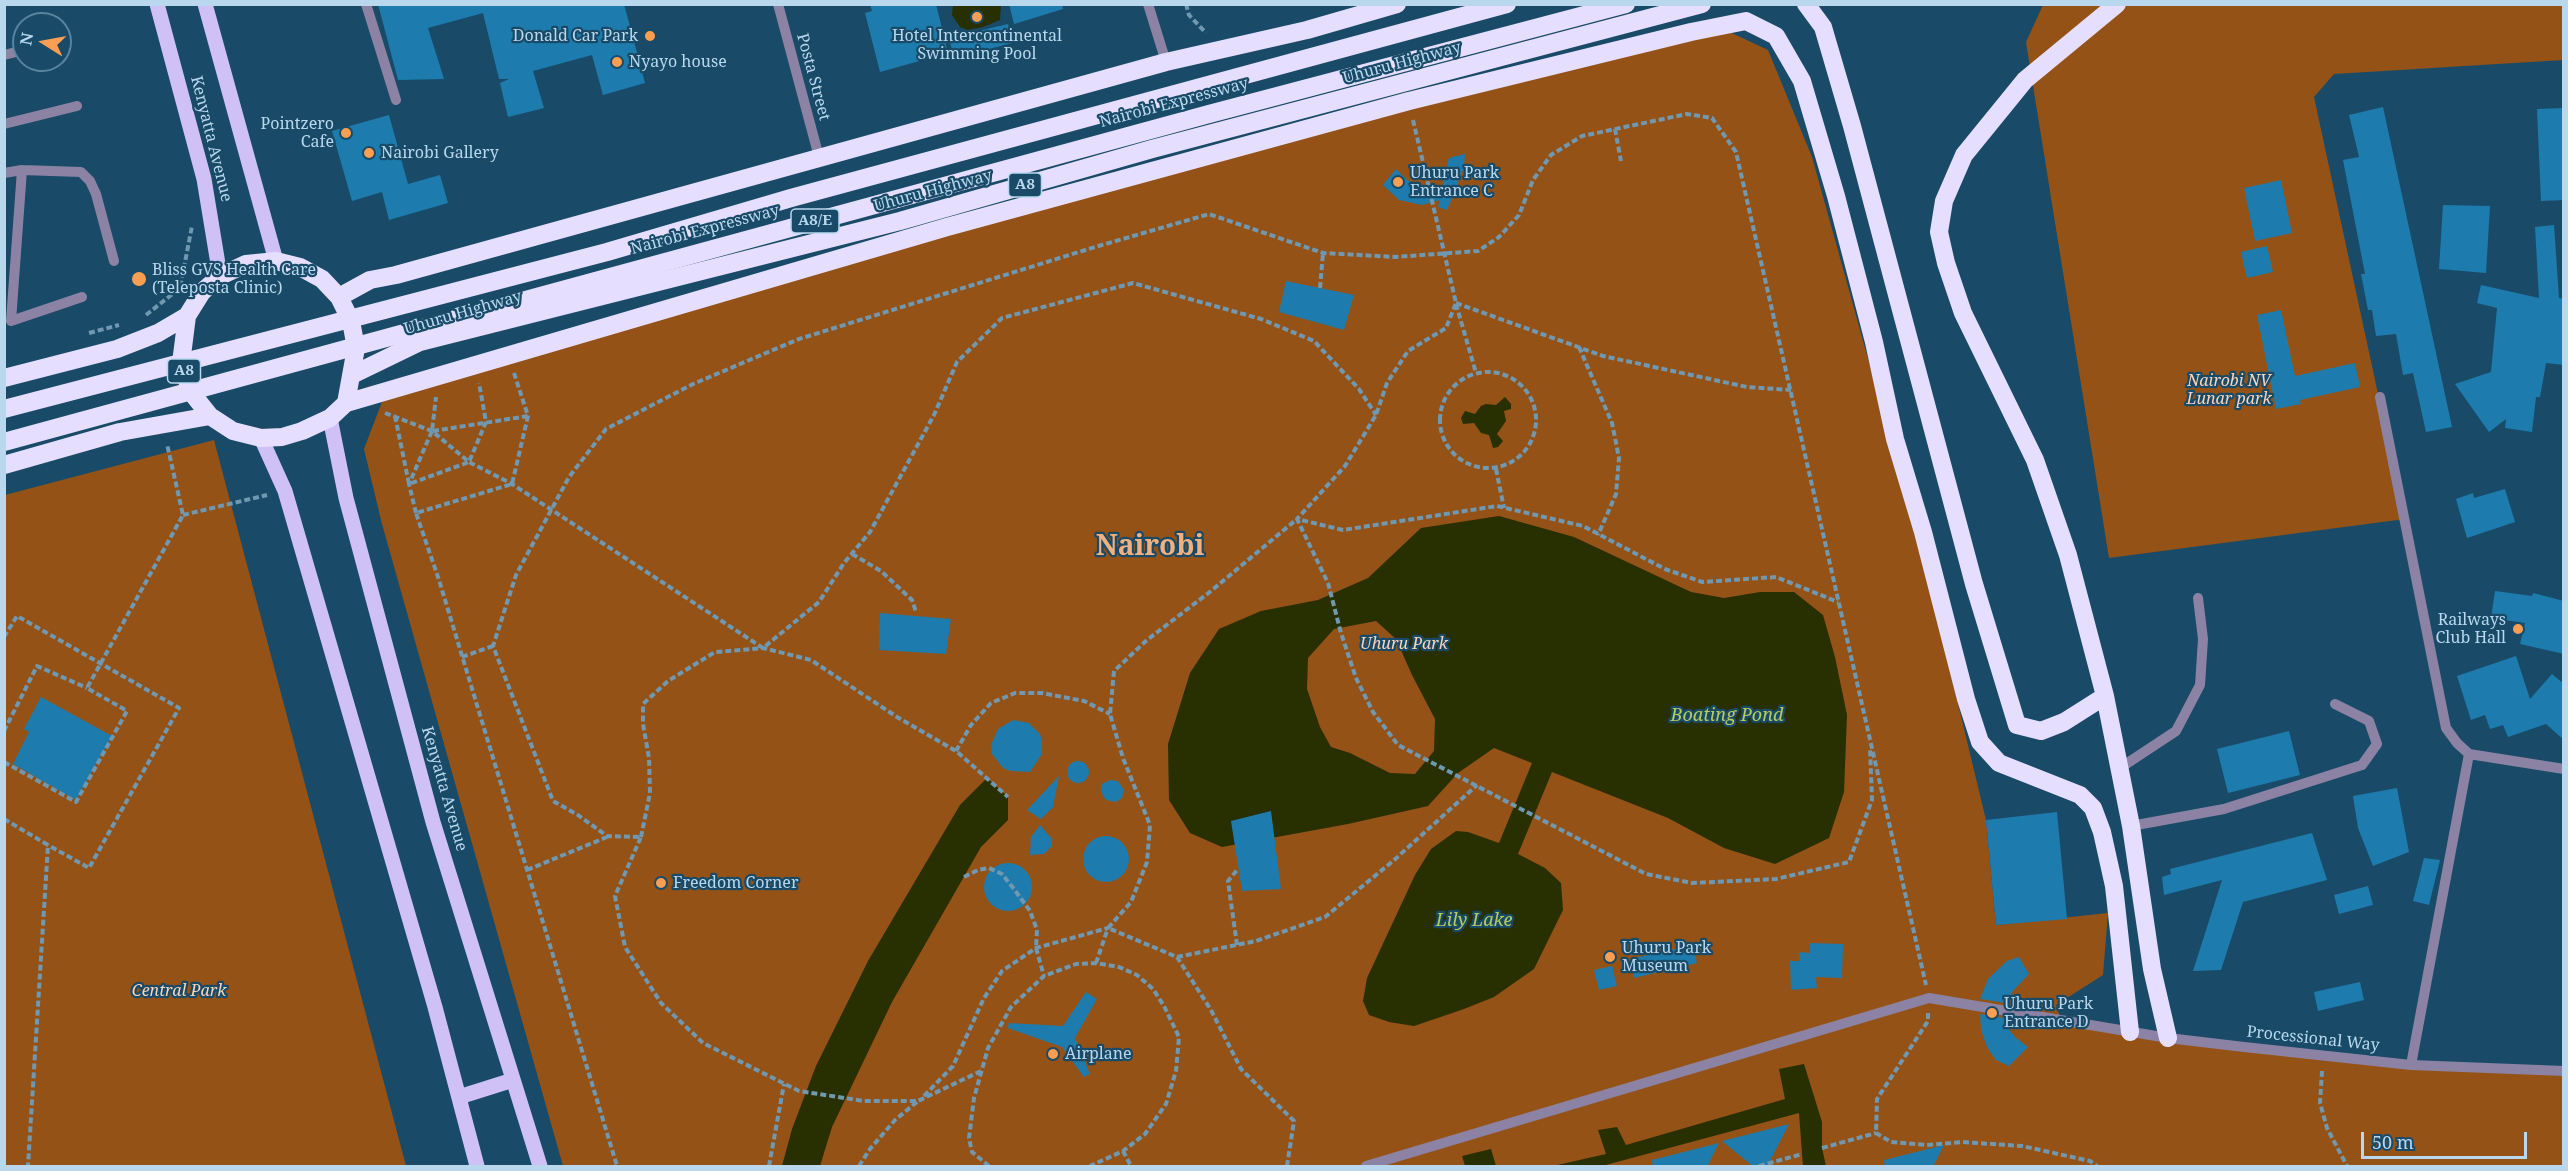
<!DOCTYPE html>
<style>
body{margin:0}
#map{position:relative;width:2568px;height:1171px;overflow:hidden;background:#194b68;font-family:"Noto Serif",serif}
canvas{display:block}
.frame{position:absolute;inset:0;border:6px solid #b9d8ee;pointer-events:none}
.north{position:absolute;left:12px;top:12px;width:60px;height:60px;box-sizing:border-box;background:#194b68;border:2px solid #59839e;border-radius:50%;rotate:281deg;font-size:16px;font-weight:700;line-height:24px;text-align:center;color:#b9d8ee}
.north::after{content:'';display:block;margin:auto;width:21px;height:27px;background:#fb9e52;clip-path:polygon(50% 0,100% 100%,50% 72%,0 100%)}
.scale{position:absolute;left:2361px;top:1132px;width:166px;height:27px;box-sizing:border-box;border:3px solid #b9d8ee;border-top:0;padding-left:8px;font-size:18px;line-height:21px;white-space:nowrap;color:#b9d8ee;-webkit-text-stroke:4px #194b68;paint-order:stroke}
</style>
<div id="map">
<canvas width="2568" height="1171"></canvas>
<div class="frame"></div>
<div class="north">N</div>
<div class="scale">50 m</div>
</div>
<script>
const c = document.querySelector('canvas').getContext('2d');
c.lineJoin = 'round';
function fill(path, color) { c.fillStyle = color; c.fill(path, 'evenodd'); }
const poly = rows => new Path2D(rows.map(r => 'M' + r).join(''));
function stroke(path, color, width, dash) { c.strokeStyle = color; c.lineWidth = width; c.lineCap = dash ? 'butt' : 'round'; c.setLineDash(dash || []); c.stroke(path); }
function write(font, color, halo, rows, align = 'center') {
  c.font = font + ' "Noto Serif",serif'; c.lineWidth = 4.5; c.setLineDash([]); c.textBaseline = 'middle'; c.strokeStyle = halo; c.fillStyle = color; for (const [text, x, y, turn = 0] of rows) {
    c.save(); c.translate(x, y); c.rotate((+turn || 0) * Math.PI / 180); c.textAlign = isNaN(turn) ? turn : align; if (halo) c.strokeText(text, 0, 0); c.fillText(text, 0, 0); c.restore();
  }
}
const green = poly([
 [2043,5,2563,5,2563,60,2334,74,2314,97,2405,519,2109,558,2026,42],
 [1719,27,1768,50,1812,157,1920,546,1986,820,1996,925,2108,913,2103,975,2056,1005,2061,1020,2411,1065,2563,1071,2563,1166,563,1166,382,524,364,449,385,394,786,267],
 [214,440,406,1166,5,1166,5,495]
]);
const water = poly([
 [953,5,1001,5,1000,20,983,27,968,30,960,27,952,15],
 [1505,397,1511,404,1511,409,1504,411,1506,421,1497,434,1503,441,1498,447,1493,448,1489,435,1481,433,1474,423,1463,424,1461,418,1465,411,1475,414,1481,406,1486,404,1496,405],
 [1499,516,1574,537,1691,592,1724,598,1760,592,1794,592,1823,615,1835,657,1847,715,1844,792,1829,838,1775,864,1724,848,1668,818,1552,772,1518,854,1545,868,1561,883,1563,910,1534,969,1494,997,1464,1009,1414,1026,1389,1022,1369,1015,1363,1001,1367,978,1415,875,1431,849,1456,831,1468,832,1499,843,1532,763,1494,748,1458,773,1428,806,1348,824,1222,847,1190,833,1169,800,1168,744,1190,673,1219,629,1261,611,1318,600,1368,578,1421,528],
 [1376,621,1396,639,1412,675,1435,719,1434,751,1415,774,1390,773,1350,753,1331,747,1320,727,1307,689,1308,658,1334,629],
 [987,778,1008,797,1008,820,981,847,892,1002,832,1127,820,1166,782,1166,792,1129,816,1066,868,961,960,805],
 [1804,1064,1822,1122,1822,1148,1826,1166,1803,1166,1799,1113,1602,1166,1553,1166,1606,1154,1598,1130,1617,1127,1626,1145,1785,1099,1779,1069],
 [1491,1149,1496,1166,1465,1166,1462,1156]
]);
const building = poly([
 [378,4,624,4,645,83,603,95,592,55,533,71,544,108,508,117,500,83,509,79,499,79,483,13,428,28,444,79,398,80],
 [870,4,936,4,948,53,880,72,865,13,872,11],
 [1009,4,1062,4,1063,9,1014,24],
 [1008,24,1012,43,954,58,949,38],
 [2383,107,2452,427,2426,432,2413,373,2403,375,2396,334,2376,336,2372,310,2368,310,2361,274,2365,274,2343,160,2359,157,2349,115],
 [2564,108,2564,200,2541,201,2537,109],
 [389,115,408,184,440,175,448,203,389,220,382,192,352,201,332,131],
 [1465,154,1464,167,1455,191,1463,193,1453,196,1447,210,1438,207,1440,200,1422,205,1399,200,1383,185,1396,169,1406,179,1417,185,1442,189,1449,158],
 [2281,180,2292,233,2255,241,2244,188],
 [2443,205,2490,206,2486,273,2439,269],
 [2554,225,2559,298,2564,299,2564,365,2546,363,2540,397,2536,397,2532,432,2505,428,2506,419,2489,432,2455,384,2491,372,2497,308,2477,303,2481,285,2539,298,2535,227],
 [2267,246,2273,272,2247,278,2241,252],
 [1286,281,1354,295,1344,330,1279,312],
 [2281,310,2295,376,2355,363,2360,387,2300,400,2301,404,2276,409,2257,315],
 [2505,489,2515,522,2467,538,2456,499,2473,493,2474,498],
 [2495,591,2532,596,2533,593,2564,601,2564,654,2520,644,2525,623,2491,618],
 [880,613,951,619,946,654,879,650],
 [2516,656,2530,699,2552,674,2564,684,2564,740,2546,724,2508,737,2503,725,2490,729,2485,715,2471,720,2457,676],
 [41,697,112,736,76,800,13,764,29,732,24,729],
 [1013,720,1029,723,1040,734,1042,742,1042,754,1030,772,1011,771,1003,768,992,754,991,745,998,729],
 [2289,731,2300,775,2228,793,2217,749],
 '1067 772a11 11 0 1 1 22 0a11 11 0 1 1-22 0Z',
 [1059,776,1053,807,1041,819,1027,810],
 [1111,780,1118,781,1124,790,1122,798,1116,802,1106,800,1102,794,1101,784],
 [2397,788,2409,852,2373,866,2358,828,2353,796],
 [1271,811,1281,889,1242,891,1231,821],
 [2057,812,2067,919,1996,925,1986,820],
 [1040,825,1052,839,1052,846,1044,854,1030,855,1031,837],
 [2312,833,2327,880,2243,902,2221,970,2193,971,2222,880,2164,895,2162,877,2171,874,2170,869],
 '1083 859a23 23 0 1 1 46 0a23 23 0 1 1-46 0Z',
 [2424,858,2440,860,2429,905,2413,901],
 '984 887a24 24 0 1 1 48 0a24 24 0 1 1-48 0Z',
 [2368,886,2373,905,2339,914,2334,895],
 [1810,943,1843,944,1842,978,1816,977,1817,988,1791,990,1790,961,1800,961,1799,952,1810,953],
 [1693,945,1697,963,1634,978,1630,959],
 [2019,957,2029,974,2013,991,2006,1003,1980,999,1988,979,2007,961],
 [1612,966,1617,986,1599,990,1594,970],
 [2360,982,2364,1000,2318,1011,2314,992],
 [1086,992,1097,999,1075,1038,1090,1074,1084,1077,1062,1047,1008,1028,1009,1023,1063,1026],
 [1980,1014,2004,1018,2004,1023,2015,1037,2028,1047,2009,1066,1996,1060,1987,1047,1981,1030],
 [1789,1124,1767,1167,1754,1167,1722,1141],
 [1719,1143,1707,1167,1653,1167,1652,1160],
 [1944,1145,1933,1167,1885,1167,1884,1160]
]);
const path = poly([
 [1186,4,1189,15,1206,33],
 [1413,120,1456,303,1446,328,1408,351,1387,383,1376,415,1345,466,1297,519,1343,530,1497,506,1583,526,1665,569,1702,582,1776,577,1838,602],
 [1615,129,1621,161],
 [1320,288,1323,253],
 [1456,303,1603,356,1747,387,1791,390],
 [1456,304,1476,373],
 [146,315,180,288,192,226],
 [89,333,119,325],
 [1579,347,1612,423,1619,458,1616,494,1598,535],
 '1440 420a48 48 0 1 1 96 0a48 48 0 1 1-96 0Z',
 [514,373,528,416,512,484,416,513,439,580,617,1166],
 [385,413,432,431,469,462,512,484,763,648,819,602,844,563,870,532,934,415,957,362,1002,318,1133,283,1261,319,1314,341,1359,389,1376,415],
 [395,416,409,484,469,462,486,422,479,383],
 [433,431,528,416],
 [1496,469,1504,508],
 [416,513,409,484,432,431,436,397],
 [183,515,267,495],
 [852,554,881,571,912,600,916,612],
 [4,637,17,616,179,708,89,868,48,845],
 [462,657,493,646],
 [4,731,37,666,87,688],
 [956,751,971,725,991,703,1015,693,1042,693,1084,701,1110,714],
 [4,762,76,802,127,711,87,688,183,515,167,444],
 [4,819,48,845,28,1166],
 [641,837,650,793,649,758,643,724,643,704,668,681,715,652,763,648,811,660,897,717,956,751,1008,797],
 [527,870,607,837],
 [964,877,978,870,989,868,1002,874,1014,889,1030,911,1037,930,1036,948,1044,976],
 [1237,945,1228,881,1238,869],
 [1177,957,1256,941,1325,917,1393,861,1477,785],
 [1096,963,1108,928],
 [1928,1013,1928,1021,1877,1099,1876,1133,1891,1142,1926,1145,1962,1142,2022,1146,2090,1161,2097,1166],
 [981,1071,918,1101,864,1101,799,1091,703,1043,661,1003,625,947,615,896,641,837,607,836,578,815,553,801,493,646,516,575,569,477,606,429,693,384,799,339,1095,247,1209,214,1323,253,1395,257,1478,251,1499,237,1519,215,1533,180,1551,155,1582,136,1687,114,1712,118,1736,152,1926,985],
 [2322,1071,2320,1103,2327,1128,2347,1166],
 [924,1096,953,1066,984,998,1002,971,1036,948,1108,928],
 [1822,1148,1876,1133],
 [1123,1151,1131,1166],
 [769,1166,784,1084],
 [859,1166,870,1149,895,1120,918,1101],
 [989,1166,972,1152,969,1138,974,1098,988,1048,1011,1007,1044,976,1076,964,1096,963,1119,967,1137,975,1153,989,1164,1006,1179,1037,1176,1071,1166,1104,1145,1134,1123,1151,1090,1166],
 [1287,1166,1294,1121,1241,1069,1211,1010,1177,957,1108,928,1131,902,1147,862,1150,825,1123,758,1110,714,1114,671,1147,640,1211,591,1297,519,1328,583,1341,633,1356,678,1373,712,1398,745,1646,874,1692,883,1776,879,1849,862,1872,800,1870,748],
 [1759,1166,1802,1154]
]);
const minor = poly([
 [366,4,396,100],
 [778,4,819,157],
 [1148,4,1166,62],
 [4,55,24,50],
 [4,124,77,106],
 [22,170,11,321,82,297],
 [4,173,22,170,81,172,90,181,96,194,114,261],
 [2380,397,2446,728,2457,743,2469,754,2411,1065],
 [2469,754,2564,769],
 [2120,768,2176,731,2200,685,2203,639,2198,598],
 [2131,826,2224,809,2362,765,2377,744,2369,721,2335,704],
 [1366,1166,1929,998,2168,1038,2244,1047,2411,1065,2564,1071]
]);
const major = poly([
 [157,4,204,179,220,276],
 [205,4,276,261],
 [330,418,346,498,433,822,540,1166],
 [261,438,285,491,435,1007,477,1166],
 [459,1097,513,1080]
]);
const highway = poly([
 [1806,4,1823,27,1852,126,1974,584,2017,725,2041,731,2064,722,2105,696,2068,555,2035,460,1963,313,1946,263,1939,232,1944,201,1964,155,2025,80,2117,4],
 [276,261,300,267,322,279,339,297,351,321,356,348,346,403,330,418,302,431,282,437,261,438,233,431,210,416,191,392,181,363,187,316,202,292,220,276,246,264,276,261],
 [339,297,370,280,396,275,1166,62,1307,30,1397,4],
 [352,375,420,342,900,221,1152,149,1702,4],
 [4,378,117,349,158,333,187,316],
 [346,403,947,227,1409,101,1691,32,1746,21,1776,36,1802,81,1836,196,1874,342,1895,439,1923,532,1966,699,1980,742,1999,763,2080,795,2093,808,2102,832,2114,886,2130,1032],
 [4,465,120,432,210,416],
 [2105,696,2131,826,2152,969,2168,1038]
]);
const highwayBridge = poly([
 [4,409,607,252,791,198,1507,4],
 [4,442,1209,114,1626,4]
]);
const markers = [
 [977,17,6,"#fb9e52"],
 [650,36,6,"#fb9e52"],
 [617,62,6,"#fb9e52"],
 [346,133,6,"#fb9e52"],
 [369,153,6,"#fb9e52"],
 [1398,182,6,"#fb9e52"],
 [139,279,8,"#fb9e52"],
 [2518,629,6,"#fb9e52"],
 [661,883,6,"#fb9e52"],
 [1610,957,6,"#fb9e52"],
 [1992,1013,6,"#fb9e52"],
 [1053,1054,6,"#fb9e52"]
];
const shields = [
 [1025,185,33],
 [815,221,48],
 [184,371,33]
];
const shieldNames = [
 ["A8",1025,185],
 ["A8/E",815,221],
 ["A8",184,371]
];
const poiNames = [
 ["Donald Car Park",638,36,"right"],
 ["Hotel Intercontinental",977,36,"center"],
 ["Swimming Pool",977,54,"center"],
 ["Nyayo house",629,62],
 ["Pointzero",334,124,"right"],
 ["Cafe",334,142,"right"],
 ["Nairobi Gallery",381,153],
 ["Uhuru Park",1410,173],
 ["Entrance C",1410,191],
 ["Bliss GVS Health Care",152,270],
 ["(Teleposta Clinic)",152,288],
 ["Railways",2506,620,"right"],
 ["Club Hall",2506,638,"right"],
 ["Freedom Corner",673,883],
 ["Uhuru Park",1622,948],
 ["Museum",1622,966],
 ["Uhuru Park",2004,1004],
 ["Entrance D",2004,1022],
 ["Airplane",1065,1054]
];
const streetNames = [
 ["Uhuru Highway",1402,63,-15],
 ["Posta Street",813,77,75],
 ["Nairobi Expressway",1174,103,-15],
 ["Kenyatta Avenue",211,139,76],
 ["Uhuru Highway",933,191,-15],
 ["Nairobi Expressway",705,230,-15],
 ["Uhuru Highway",463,313,-16],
 ["Kenyatta Avenue",444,789,74],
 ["Processional Way",2313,1039,6]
];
const parkNames = [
 ["Nairobi NV",2229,381],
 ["Lunar park",2229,399],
 ["Uhuru Park",1404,644],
 ["Central Park",179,991]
];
const waterNames = [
 ["Boating Pond",1727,716],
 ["Lily Lake",1474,921]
];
const townNames = [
 ["Nairobi",1150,547]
];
fill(green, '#945216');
fill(water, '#282f00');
fill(building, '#1d7cad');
stroke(path, '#7098b1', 4, [6, 3]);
stroke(minor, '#8c83a4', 10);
stroke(major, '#cfc0f6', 15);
stroke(highway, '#e6defe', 18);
stroke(highwayBridge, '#e6defe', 18);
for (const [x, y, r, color] of markers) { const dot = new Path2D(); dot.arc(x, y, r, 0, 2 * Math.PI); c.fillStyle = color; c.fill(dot); stroke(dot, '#194b68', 2); }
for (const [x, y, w] of shields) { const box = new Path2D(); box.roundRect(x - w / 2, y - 12, w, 24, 4.5); c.fillStyle = '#194b68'; c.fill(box); stroke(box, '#b9d8ee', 1.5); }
write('bold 15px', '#b9d8ee', null, shieldNames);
write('16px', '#b9d8ee', '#194b68', poiNames, 'left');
write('16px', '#b9d8ee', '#194b68', streetNames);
write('italic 16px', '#fbd4b9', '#194b68', parkNames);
write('italic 18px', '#b9cc59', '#194b68', waterNames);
write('bold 28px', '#f2b07f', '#194b68', townNames);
</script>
